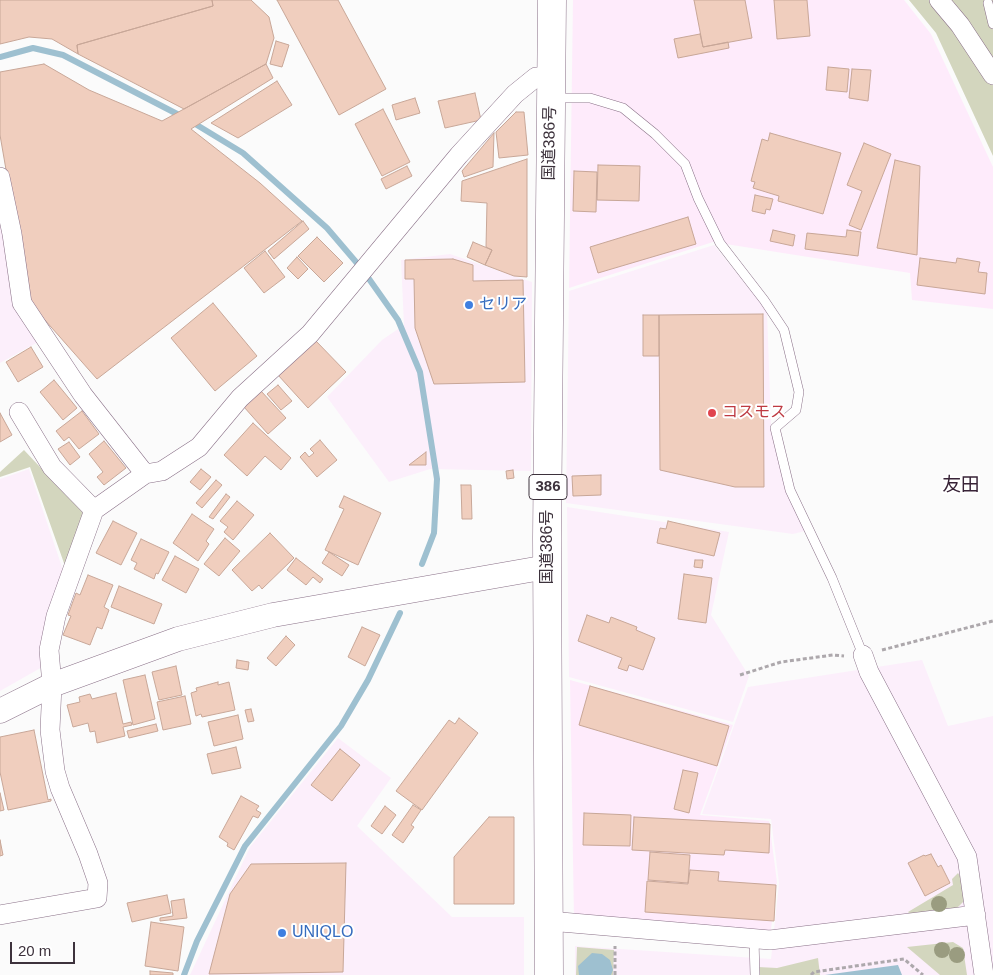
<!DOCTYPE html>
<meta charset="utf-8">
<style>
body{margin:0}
#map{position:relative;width:993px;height:975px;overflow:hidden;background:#fbfbfb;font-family:Arial,sans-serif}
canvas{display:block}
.scale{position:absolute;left:10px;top:942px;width:65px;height:22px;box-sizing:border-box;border:2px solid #3d323c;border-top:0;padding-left:6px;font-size:15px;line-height:18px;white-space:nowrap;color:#3d323c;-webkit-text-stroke:4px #fff;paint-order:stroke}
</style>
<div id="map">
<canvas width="993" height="975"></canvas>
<div class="scale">20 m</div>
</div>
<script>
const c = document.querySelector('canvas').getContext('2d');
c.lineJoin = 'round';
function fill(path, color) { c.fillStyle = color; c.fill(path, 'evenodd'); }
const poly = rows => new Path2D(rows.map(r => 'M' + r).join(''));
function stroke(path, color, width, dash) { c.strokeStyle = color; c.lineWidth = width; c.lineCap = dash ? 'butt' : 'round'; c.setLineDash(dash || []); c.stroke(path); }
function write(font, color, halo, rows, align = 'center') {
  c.font = font + ' Arial,"Noto Sans JP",sans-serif'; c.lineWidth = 4; c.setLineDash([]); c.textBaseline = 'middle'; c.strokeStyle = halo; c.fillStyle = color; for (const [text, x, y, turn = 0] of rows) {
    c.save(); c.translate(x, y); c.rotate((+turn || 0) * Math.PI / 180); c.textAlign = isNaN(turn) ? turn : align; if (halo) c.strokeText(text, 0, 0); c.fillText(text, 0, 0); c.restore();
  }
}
const built = poly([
 [0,227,3,227,40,341,0,363],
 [714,245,767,311,771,425,805,531,793,534,566,503,569,291],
 [450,254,532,282,531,471,430,469,389,482,327,397,382,340,404,325,401,260],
 [29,469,63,570,44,666,0,691,0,479],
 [567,507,729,532,711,615,749,676,733,722,569,677],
 [922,660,948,726,993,716,993,975,575,975,575,946,771,959,779,883,771,819,702,814,748,687],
 [338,738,391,778,357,826,452,917,524,917,524,975,190,975,250,847]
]);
const industrial = poly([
 [573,0,904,0,931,34,993,167,993,309,912,300,910,273,713,242,569,288],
 [570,680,733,725,700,815,769,821,777,882,770,937,574,919]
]);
const green = poly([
 [909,0,993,0,993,156,936,33],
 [24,450,87,517,65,566,30,467,0,477,0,472],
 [958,873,964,882,967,898,953,912,912,917,908,912,953,885,952,879],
 [953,942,963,948,967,975,940,975,907,947],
 [577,947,614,950,613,975,576,975],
 [818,958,820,975,758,975,758,967,777,968]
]);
const water = poly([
 [592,953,602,954,610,960,613,970,611,975,579,975,578,966],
 [898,965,902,975,825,975]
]);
const stream = poly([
 [0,57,33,48,63,55,183,117],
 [192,122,243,153,327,228,362,269,398,320,420,372,437,479,434,533,422,564],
 [184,975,197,941,245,846,341,726,368,680,400,613]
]);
const building = poly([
 [0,0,212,0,213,6,77,45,78,54,52,39,29,37,0,44,0,0],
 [212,0,251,0,269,17,274,38,266,64,184,109,78,54,77,45,213,6,212,0],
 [277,0,338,0,386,89,339,115,277,0],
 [694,0,745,0,752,38,703,47,694,0],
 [774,0,807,0,810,36,777,39,774,0],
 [700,34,703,47,728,42,729,48,678,58,674,39,700,34],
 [276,41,289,45,282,67,270,64,276,41],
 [44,64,89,90,162,121,266,64,273,78,191,129,260,183,302,221,97,379,29,302,0,135,0,72,44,64],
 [828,67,849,69,847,92,826,90,828,67],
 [852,69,871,70,868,101,849,98,852,69],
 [277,81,292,105,238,138,211,123,277,81],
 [475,93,481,120,445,128,438,101,475,93],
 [415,98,420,113,396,120,392,105,415,98],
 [383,109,410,162,382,176,355,124,383,109],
 [516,112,524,112,528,155,499,158,496,132,516,112],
 [494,133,493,167,464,177,462,171,494,133],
 [770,133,841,153,823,214,778,201,779,196,753,188,755,182,751,181,762,139,768,141,770,133],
 [864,143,891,154,861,230,849,225,862,191,847,185,864,143],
 [527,159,527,277,514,276,485,265,492,250,486,247,487,203,461,201,462,181,527,159],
 [895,160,920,166,917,255,877,248,895,160],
 [598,165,640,166,639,201,597,200,598,165],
 [407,166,412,176,386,189,381,179,407,166],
 [574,171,597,172,596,212,573,211,574,171],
 [755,195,773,199,770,210,766,209,765,214,752,211,755,195],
 [688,217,696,244,598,273,590,247,688,217],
 [303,221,309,229,274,259,268,251,303,221],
 [773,230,795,235,793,246,770,241,773,230],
 [847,230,861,232,858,256,805,249,807,233,846,237,847,230],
 [317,237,343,263,324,282,298,256,317,237],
 [473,242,492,250,485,265,467,257,473,242],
 [265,251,285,277,264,293,244,268,265,251],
 [297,257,308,269,298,279,287,268,297,257],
 [920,258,956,263,957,258,980,262,978,272,987,273,985,294,917,285,920,258],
 [453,259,473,265,473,281,523,280,525,382,434,384,415,328,414,279,405,279,405,260,453,259],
 [213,303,257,356,215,391,171,338,213,303],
 [763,314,764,487,735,487,660,470,659,315,763,314],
 [643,315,659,315,659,356,643,356,643,315],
 [315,340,346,372,308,408,278,375,315,340],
 [31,347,43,367,18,382,6,362,31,347],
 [54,380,77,408,63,420,40,392,54,380],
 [278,385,292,401,281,410,267,394,278,385],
 [261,391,286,418,268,434,244,407,261,391],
 [82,411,99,434,79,449,69,437,64,441,56,431,82,411],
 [0,413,12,435,0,442,0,413],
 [253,423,291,458,281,470,265,456,247,476,224,455,253,423],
 [320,440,337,460,317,477,300,457,305,452,309,457,314,453,310,449,320,440],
 [104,441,126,468,104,485,97,477,103,472,89,454,104,441],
 [69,442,80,457,70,465,58,449,69,442],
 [426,452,426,465,409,465,426,452],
 [201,469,211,477,200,490,190,482,201,469],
 [513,470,514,478,507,479,506,471,513,470],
 [601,475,601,495,573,496,572,476,601,475],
 [216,480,222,485,202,508,196,503,216,480],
 [461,485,471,485,472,519,462,519,461,485],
 [226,494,230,497,213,519,209,517,226,494],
 [344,496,381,513,358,565,325,550,344,509,339,507,344,496],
 [237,501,254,515,233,540,224,532,228,527,220,521,237,501],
 [192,514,214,529,206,541,209,544,198,561,173,543,192,514],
 [113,521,137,533,121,565,96,553,113,521],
 [668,521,720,533,714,556,657,543,660,528,666,529,668,521],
 [270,533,294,558,262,589,259,585,252,591,232,570,270,533],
 [225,538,240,551,219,576,204,564,225,538],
 [141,539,169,552,158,574,156,573,154,579,134,569,137,563,131,560,141,539],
 [329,552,349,565,342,576,322,563,329,552],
 [175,556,199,569,186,593,162,580,175,556],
 [296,558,323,579,320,583,313,577,306,585,287,570,296,558],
 [695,560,703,560,702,568,694,567,695,560],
 [684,574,712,578,706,623,678,619,684,574],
 [88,575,113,585,104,607,109,610,102,629,97,627,90,645,63,635,71,616,68,615,76,593,80,595,88,575],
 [119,586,162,604,154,624,111,607,119,586],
 [587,615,609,623,611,617,637,627,636,630,655,638,643,670,629,665,627,671,618,668,622,658,578,641,587,615],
 [362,627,380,635,365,666,348,657,362,627],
 [286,636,295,645,276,666,267,658,286,636],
 [237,660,249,662,248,670,236,668,237,660],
 [176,666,182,695,159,700,152,672,176,666],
 [145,675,155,719,133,725,123,680,145,675],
 [218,682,218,685,229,682,235,710,202,717,201,714,196,716,191,693,197,691,196,688,218,682],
 [590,686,729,726,717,766,579,725,590,686],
 [116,693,123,724,131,722,132,725,123,727,125,736,97,743,95,731,90,732,88,723,73,727,67,705,80,702,79,697,90,694,92,699,116,693],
 [185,696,191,724,163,730,157,702,185,696],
 [251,709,254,721,248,722,245,710,251,709],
 [238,715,243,739,214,746,208,722,238,715],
 [459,718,478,733,422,810,396,791,449,720,455,724,459,718],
 [156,724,158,731,129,738,127,731,156,724],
 [34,730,48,800,51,799,51,801,8,810,0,772,0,737,34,730],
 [236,747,241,768,212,774,207,754,236,747],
 [340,749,360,765,332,801,311,785,340,749],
 [683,770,698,773,689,813,674,809,683,770],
 [0,793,4,810,0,811,0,793],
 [241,796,259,806,256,810,261,813,258,818,253,816,234,850,227,846,228,843,219,837,241,796],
 [413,805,421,810,411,825,414,827,403,843,392,835,413,805],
 [385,806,396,815,382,834,371,826,385,806],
 [584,813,631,815,630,846,583,845,584,813],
 [489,817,514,817,514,904,454,904,454,857,489,817],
 [634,817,770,824,769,853,725,850,724,855,632,850,634,817],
 [0,840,3,855,0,856,0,840],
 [650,852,690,855,688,883,648,880,650,852],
 [931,854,938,867,941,865,950,883,925,896,908,863,924,855,925,856,931,854],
 [346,863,343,972,209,974,230,894,251,864,346,863],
 [690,870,719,872,718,881,776,885,774,921,645,912,647,881,688,884,690,870],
 [167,895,171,913,132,922,127,903,167,895],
 [184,899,187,918,160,921,160,918,173,916,171,901,184,899],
 [151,922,184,927,178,971,145,966,151,922],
 [150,971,173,973,173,975,150,975,150,971]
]);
const path = poly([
 [882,650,993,621],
 [740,675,781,662,833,655,844,656],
 [615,975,615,946],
 [811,975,814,972,904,959,923,975]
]);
const service = poly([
 [988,3,993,24],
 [553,101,565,98,590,98,623,108,655,134,685,164,698,198,720,243,764,300,784,330,799,392,796,410,775,428,790,490,832,578,863,655],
 [754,939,755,975]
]);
const minor = poly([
 [939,0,960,25,993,75],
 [0,177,12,234,22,303,83,395,145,474],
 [19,412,52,467,94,510],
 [863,655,869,672,967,857,984,975],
 [0,915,97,898,98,883,88,854,60,788,55,771,50,730,52,685,49,650,56,616,94,510,145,474,162,471,199,447,240,398,310,334,459,155,515,94,536,77,552,77],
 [549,921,770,940,976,915]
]);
const tertiary = poly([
 [0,711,52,685,178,639,273,615,547,567]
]);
const trunk = poly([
 [549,975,547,538,552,0]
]);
const trees = [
 [939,904],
 [942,950],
 [957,955]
];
const markers = [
 [469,305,5,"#3f7fe0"],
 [712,413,5,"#e0444e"],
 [282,933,5,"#3f7fe0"]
];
const shields = [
 [548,487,38]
];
const shieldNames = [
 ["386",548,487]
];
const streetNames = [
 ["国道386号",550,143,-89],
 ["国道386号",548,547,-90]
];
const shopNames = [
 ["セリア",479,305],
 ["UNIQLO",292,933]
];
const healthNames = [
 ["コスモス",722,413]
];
const quarterNames = [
 ["友田",961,486]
];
fill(built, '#fceffb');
fill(industrial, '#feebfb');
fill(green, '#d3d6be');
fill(water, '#9ec0d0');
stroke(stream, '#9ec0d0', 6);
fill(building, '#f0cebe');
stroke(building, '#c8a798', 1);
stroke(service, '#8a7188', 10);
stroke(minor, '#8a7188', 20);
stroke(tertiary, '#8a7188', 25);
stroke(trunk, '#8a7188', 29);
stroke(path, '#ada8ac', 3, [4, 2.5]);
stroke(service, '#fff', 9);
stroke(minor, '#fff', 19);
stroke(tertiary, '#fff', 24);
stroke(trunk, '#fff', 28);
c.fillStyle = '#9a9c80';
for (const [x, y] of trees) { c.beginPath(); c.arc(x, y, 8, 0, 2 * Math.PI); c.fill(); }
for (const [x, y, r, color] of markers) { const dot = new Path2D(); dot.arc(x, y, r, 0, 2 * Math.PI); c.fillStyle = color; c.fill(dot); stroke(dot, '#fff', 2); }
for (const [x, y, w] of shields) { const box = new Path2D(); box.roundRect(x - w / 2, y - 12.5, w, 25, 4); c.fillStyle = '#fff'; c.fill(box); stroke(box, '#3d323c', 1); }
write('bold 15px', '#3d323c', null, shieldNames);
write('16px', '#3d323c', '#fff', streetNames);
write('16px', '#366cbe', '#fff', shopNames, 'left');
write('16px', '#be3a42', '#fff', healthNames, 'left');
write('19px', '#382337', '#fff', quarterNames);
</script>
